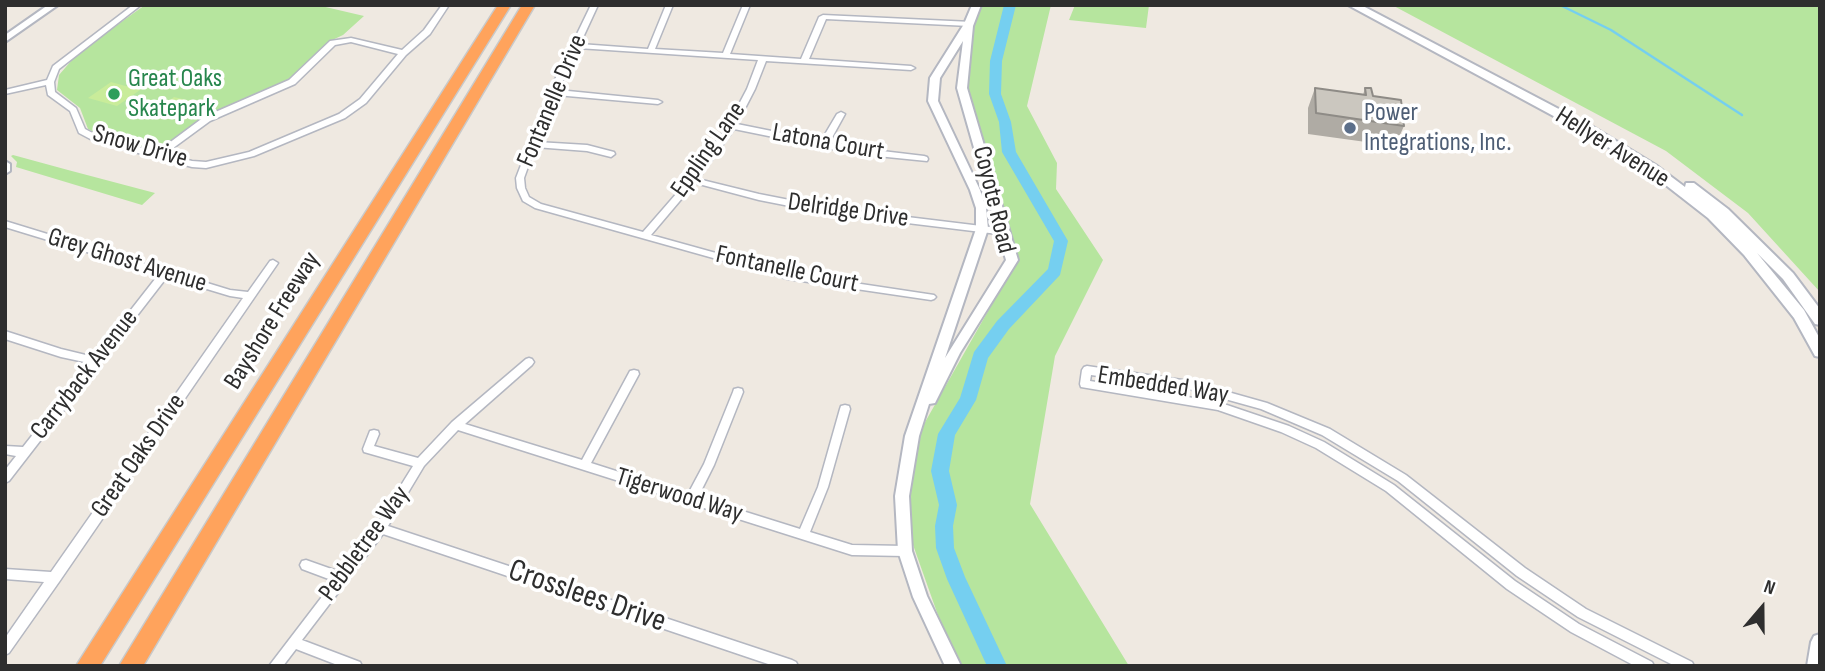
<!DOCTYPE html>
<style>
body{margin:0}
#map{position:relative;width:1825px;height:671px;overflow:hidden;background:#efe9e1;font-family:"Sofia Sans Condensed",sans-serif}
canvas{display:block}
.frame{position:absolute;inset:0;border:7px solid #2e2e2e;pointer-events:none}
.north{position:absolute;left:1727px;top:573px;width:70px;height:70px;-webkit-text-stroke:5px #fff;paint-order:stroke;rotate:20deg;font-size:19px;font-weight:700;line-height:28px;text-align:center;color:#2e2e2e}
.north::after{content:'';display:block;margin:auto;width:24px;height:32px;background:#2e2e2e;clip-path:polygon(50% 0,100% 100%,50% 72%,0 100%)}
</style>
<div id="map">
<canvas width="1825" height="671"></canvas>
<div class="frame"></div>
<div class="north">N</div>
</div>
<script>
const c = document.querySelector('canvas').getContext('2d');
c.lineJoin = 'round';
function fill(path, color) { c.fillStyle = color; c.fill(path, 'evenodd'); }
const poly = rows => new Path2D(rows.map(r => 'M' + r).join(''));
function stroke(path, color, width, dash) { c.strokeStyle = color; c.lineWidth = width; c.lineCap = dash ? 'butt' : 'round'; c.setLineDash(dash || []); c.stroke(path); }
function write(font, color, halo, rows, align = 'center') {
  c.font = font + ' "Sofia Sans Condensed",sans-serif'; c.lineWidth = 7; c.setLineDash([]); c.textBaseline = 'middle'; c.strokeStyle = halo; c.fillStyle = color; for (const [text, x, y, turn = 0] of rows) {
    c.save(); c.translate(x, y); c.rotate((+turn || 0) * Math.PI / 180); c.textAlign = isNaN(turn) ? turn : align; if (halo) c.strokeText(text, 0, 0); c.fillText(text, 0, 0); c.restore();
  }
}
const green = poly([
 [145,5,317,5,364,16,343,35,328,42,286,83,208,114,159,151,103,137,88,129,80,108,57,90,59,75,78,53],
 [981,5,1051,5,1027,106,1057,163,1056,189,1103,260,1055,356,1030,504,1129,666,956,666,912,542,909,494,920,431,1017,260,967,89,974,23],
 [1075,5,1149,5,1146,28,1069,20],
 [1392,5,1820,5,1820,292,1748,213,1666,151],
 [13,155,68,170,155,193,142,205,16,167,17,162,11,156]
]);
const pitch = poly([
 [111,82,140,90,117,106,88,98],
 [174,97,204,104,184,120,154,112]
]);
const stream = poly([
 [1560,5,1611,30,1742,115]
]);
const river = poly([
 [1004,5,1016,5,1002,61,1001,94,1011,122,1016,152,1068,241,1060,275,1009,329,988,358,976,400,955,435,949,471,957,505,953,526,954,548,965,577,1007,666,987,666,947,579,936,548,935,526,939,505,931,471,938,434,960,398,974,352,997,321,1048,269,1054,241,1002,152,999,122,989,94,990,61,1004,5]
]);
const minor = poly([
 [133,5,141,5,59,69,54,82,55,92,76,108,85,129,102,138,157,152,204,117,289,80,330,41,351,38,402,50,424,30,442,5,449,5,430,34,406,55,366,103,345,118,254,156,206,168,192,167,96,142,79,133,70,111,48,95,46,85,5,94,5,90,47,80,53,66,133,5],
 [351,42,398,54,360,99,339,114,249,152,206,162,192,161,165,154,210,121,295,84,335,45,351,42],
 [591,5,598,5,580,44,648,49,666,5,673,5,655,49,723,53,743,5,750,5,730,54,801,59,819,17,823,15,972,22,972,26,969,26,826,19,809,59,911,66,915,68,911,70,766,61,755,89,737,124,821,141,837,114,841,112,845,114,829,143,857,148,924,156,927,157,928,159,927,161,857,154,734,129,698,179,759,194,825,207,1006,229,1010,232,1006,235,825,213,759,200,695,183,651,235,788,273,934,295,936,297,934,299,931,300,788,279,535,208,523,201,517,188,516,178,549,92,591,5],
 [578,48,758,60,747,89,728,125,690,178,643,232,541,204,529,197,525,188,524,178,535,147,587,151,611,157,615,154,614,152,587,145,537,142,556,95,658,104,662,102,658,100,558,90,578,48],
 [5,221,230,290,248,292,270,261,273,260,278,263,59,582,9,653,5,655,5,638,44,582,5,579,5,569,51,572,243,298,230,296,167,277,9,481,5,483,5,470,16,456,5,454,5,446,23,447,89,363,61,357,5,339,5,331,61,349,94,357,159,274,5,227,5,221],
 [529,358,532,359,534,362,532,365,465,424,582,460,630,371,634,370,638,371,639,374,591,463,688,494,704,464,733,392,734,389,738,388,742,389,743,392,714,465,698,497,800,529,818,487,840,409,841,406,845,405,849,406,850,409,828,487,810,532,852,545,905,546,909,547,911,551,909,555,905,556,852,555,458,430,424,466,388,526,792,660,796,662,798,666,774,666,383,534,302,640,360,662,362,666,340,666,296,649,283,666,269,666,334,581,302,569,300,565,302,561,306,560,340,572,377,524,413,466,364,452,363,449,370,431,374,430,378,431,379,434,374,446,418,458,452,422,526,359,529,358],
 [1087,366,1189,381,1267,403,1330,429,1406,475,1525,568,1586,609,1692,662,1694,666,1675,666,1578,617,1517,576,1398,481,1322,435,1261,409,1189,389,1091,375,1090,381,1218,402,1289,426,1324,442,1394,485,1515,581,1579,624,1652,662,1654,666,1635,666,1571,632,1507,589,1386,491,1316,448,1281,432,1218,410,1081,387,1080,384,1082,370,1084,367,1087,366]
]);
const tertiary = poly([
 [48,5,58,5,5,42,5,35,48,5],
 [972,5,981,5,973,26,967,88,1018,260,960,353,935,403,929,404,919,436,909,496,912,551,927,596,961,666,945,666,913,597,898,551,895,496,905,436,976,229,976,208,970,190,928,101,930,78,964,24,972,5],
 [963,41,957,88,1006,260,945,358,988,229,986,208,980,190,938,101,940,78,963,41],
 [5,161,10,164,10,171,5,174,5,161]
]);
const secondary = poly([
 [1348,5,1361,5,1593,127,1657,166,1685,187,1686,183,1694,183,1728,209,1793,273,1820,309,1820,325,1815,324,1783,279,1757,253,1804,310,1820,339,1820,357,1815,356,1794,318,1744,255,1708,218,1649,172,1585,133,1348,5],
 [1820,634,1820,666,1807,666,1811,642,1814,636,1820,634]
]);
const motorway = poly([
 [498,5,511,5,100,666,76,666,498,5],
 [522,5,535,5,143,666,119,666,522,5]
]);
const wall = poly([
 [1315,88,1363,95,1365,88,1404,126,1395,146,1308,134,1308,108]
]);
const building = poly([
 [1315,88,1366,95,1365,88,1371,88,1373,96,1401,100,1404,126,1316,113,1315,88]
]);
const markers = [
 [114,94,7,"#2e9e5b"],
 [1350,128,7,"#5c6f8a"]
];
const leisureNames = [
 ["Great Oaks",128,79],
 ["Skatepark",128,109]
];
const streetNames = [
 ["Fontanelle Drive",553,101,-67],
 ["Latona Court",828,143,10],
 ["Snow Drive",140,147,16],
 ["Hellyer Avenue",1612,148,32],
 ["Eppling Lane",709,150,-55],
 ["Coyote Road",993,200,76],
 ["Delridge Drive",848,211,8],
 ["Grey Ghost Avenue",127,261,17],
 ["Fontanelle Court",787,270,12],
 ["Bayshore Freeway",273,321,-58],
 ["Carryback Avenue",85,375,-52],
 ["Embedded Way",1163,386,9],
 ["Great Oaks Drive",139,456,-55],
 ["Tigerwood Way",679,496,17],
 ["Pebbletree Way",365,544,-54]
];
const serviceNames = [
 ["Power",1364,113],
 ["Integrations, Inc.",1364,143]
];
const nearStreetnames = [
 ["Crosslees Drive",587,597,19]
];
fill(green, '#b6e59e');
fill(pitch, '#c9ec9a');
stroke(stream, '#75cff0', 2.5);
fill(river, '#75cff0');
stroke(minor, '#b4b7c1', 3);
stroke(tertiary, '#b4b7c1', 4);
stroke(secondary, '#b4b7c1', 4);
stroke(motorway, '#c9c9c9', 3);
fill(minor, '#fff');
fill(tertiary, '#fff');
fill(secondary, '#fff');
fill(motorway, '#ffa35c');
fill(wall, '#afaba4');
fill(building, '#cbc7bf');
stroke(building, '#8e8b86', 2);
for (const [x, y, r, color] of markers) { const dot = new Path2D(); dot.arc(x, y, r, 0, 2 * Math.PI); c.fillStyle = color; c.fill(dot); stroke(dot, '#fff', 2.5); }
write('26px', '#27864d', '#fff', leisureNames, 'left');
write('26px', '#2e2e2e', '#fff', streetNames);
write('26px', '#4e5e75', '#fff', serviceNames, 'left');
write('32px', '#2e2e2e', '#fff', nearStreetnames);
</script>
